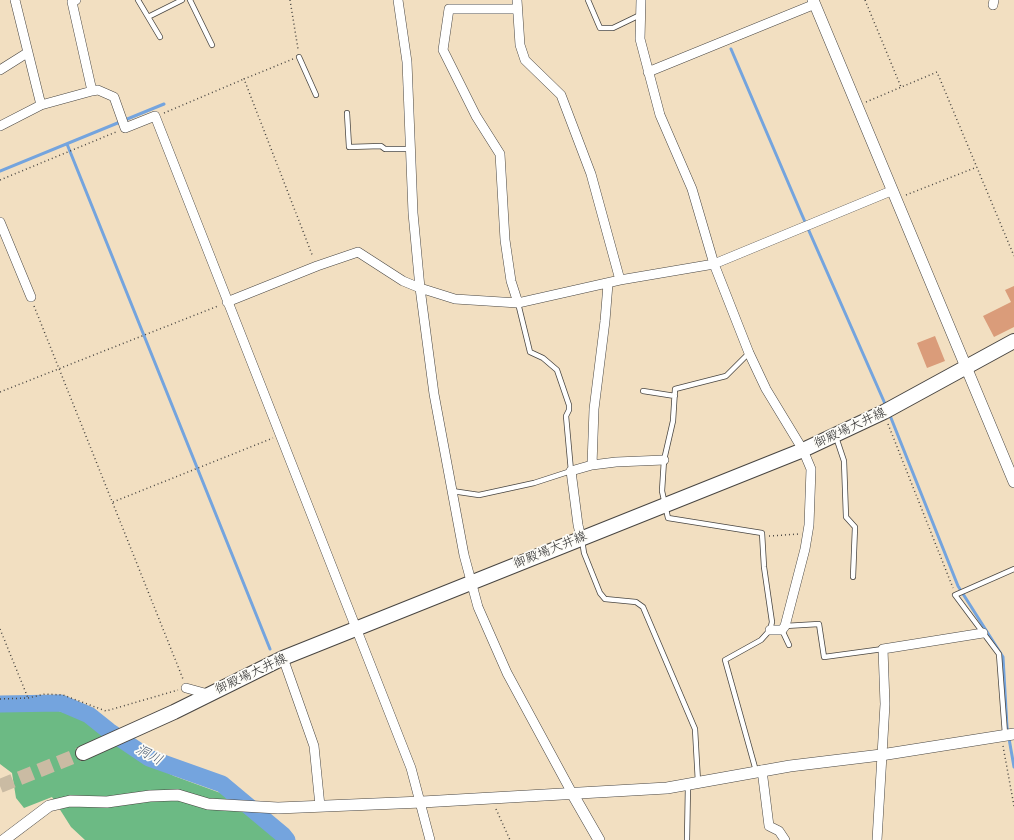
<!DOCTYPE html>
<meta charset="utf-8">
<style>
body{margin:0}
canvas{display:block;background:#f2dfc1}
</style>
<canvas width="1014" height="840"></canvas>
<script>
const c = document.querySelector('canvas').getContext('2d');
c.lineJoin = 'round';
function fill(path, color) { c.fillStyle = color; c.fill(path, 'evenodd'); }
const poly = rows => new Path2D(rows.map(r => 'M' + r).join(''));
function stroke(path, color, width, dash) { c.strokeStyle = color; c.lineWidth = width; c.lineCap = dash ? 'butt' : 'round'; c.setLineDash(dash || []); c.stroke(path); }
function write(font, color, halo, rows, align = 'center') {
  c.font = font + ' "Playpen Sans","Klee One",sans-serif'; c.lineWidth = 3.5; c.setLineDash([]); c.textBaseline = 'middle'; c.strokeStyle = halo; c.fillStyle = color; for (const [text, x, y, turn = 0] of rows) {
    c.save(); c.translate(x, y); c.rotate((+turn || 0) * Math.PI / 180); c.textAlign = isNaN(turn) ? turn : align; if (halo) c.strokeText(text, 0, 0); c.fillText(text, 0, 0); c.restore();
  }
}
const forest = poly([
 [49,708,81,718,139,759,174,776,226,795,280,840,85,840,71,827,52,797,24,808,16,798,12,773,0,764,0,709]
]);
const stream = poly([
 [731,49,802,215,886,406],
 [67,144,270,649],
 [0,171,164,104],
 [889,413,958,586,1003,657,1007,727,1014,767]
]);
const river = poly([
 [0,704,61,703,89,715,109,731,149,758,222,784,283,835,287,840]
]);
const building = poly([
 [1014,286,1014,327,994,337,983,316,1011,302,1005,290],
 [935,336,945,361,927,368,917,343]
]);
const primaryTunnel = poly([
 [0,786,83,753]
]);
const path = poly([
 [290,0,298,49],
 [865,0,901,87],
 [293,59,244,79,313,257],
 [866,102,937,72,1014,256],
 [164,113,244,79],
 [0,180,116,132],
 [906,195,977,167],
 [34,306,183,679],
 [0,392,218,306],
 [888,424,953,588],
 [113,502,273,438],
 [769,536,799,534],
 [0,629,28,698],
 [0,699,28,698,45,694,63,695,106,711,178,690],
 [1003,746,1014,806],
 [496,809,510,840]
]);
const service = poly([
 [138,0,160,37],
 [190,0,212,45],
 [588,0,600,28,613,28,640,15],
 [148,17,182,0],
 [299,57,316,95],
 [347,113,349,147,381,146,385,149,410,149],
 [749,353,726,376,675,389,673,421,664,460,662,491,668,518,762,533,764,567,772,622,770,630,761,640,725,660,756,771],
 [643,391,675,396],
 [836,437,844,461,846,517,855,527,853,577],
 [452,491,479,495,534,483,571,471,566,416,569,410,569,405,557,370,543,358,530,352,518,303],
 [582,540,584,553,600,593,605,599,636,602,643,607,695,729,698,782],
 [785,626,819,624,824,657,883,649],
 [782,630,789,645],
 [1005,734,999,654,955,595,1014,569],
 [687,840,688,785]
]);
const minor = poly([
 [15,0,41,105],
 [398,0,407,62,413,213,420,288,434,394,464,555,478,607,507,673,572,793],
 [517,0,520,45,525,60,561,95,591,174,620,280],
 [641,0,640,39,660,115,692,189,714,264,749,353,766,389,803,450,811,469,809,525,805,549,785,626,782,630,770,630],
 [993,5,994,0],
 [517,9,449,9,443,50,476,116,500,154,505,240,511,281,518,303],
 [0,70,27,53],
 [648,72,815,4],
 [92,91,98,90,114,97,125,128,155,116,411,768,430,840],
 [0,126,41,105,92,91,72,2,76,0],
 [0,222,31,297],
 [227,302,317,266,358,252,403,281,420,288,455,299,518,303,620,280,714,264,891,191],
 [592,465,594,409,605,321,608,284],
 [581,538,578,525,571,471,592,465,616,462,664,460],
 [283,658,314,746,320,806],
 [186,688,208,694],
 [762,770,769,826,779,831,785,840],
 [877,840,885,704,883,649,983,633]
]);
const tertiary = poly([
 [813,0,1014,482],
 [572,793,599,840],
 [4,840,49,806,70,801,107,802,150,796,178,795,208,804,278,808,422,802,667,788,790,766,881,755,1014,734]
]);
const primary = poly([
 [83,753,174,712,283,658,803,450,884,412,1014,341]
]);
const streetNames = [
 ["御殿場大井線",850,428,-25],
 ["御殿場大井線",550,550,-22],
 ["御殿場大井線",251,674,-25]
];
const waterNames = [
 ["洞川",149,755,28]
];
fill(forest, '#6cba84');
stroke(stream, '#74a4de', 3);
stroke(river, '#74a4de', 17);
fill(building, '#da9c7a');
stroke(primaryTunnel, '#cabba3', 14, [14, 7]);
stroke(service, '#494642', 6);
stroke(minor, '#494642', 10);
stroke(tertiary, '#494642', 12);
stroke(primary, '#494642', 16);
stroke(path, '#494642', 1.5, [1, 3]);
stroke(service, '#fff', 4.5);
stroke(minor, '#fff', 9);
stroke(tertiary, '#fff', 11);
stroke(primary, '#fff', 14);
write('13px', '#2b2b2b', '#fdfcf7', streetNames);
write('italic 14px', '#485b73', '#fdfcf7', waterNames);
</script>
